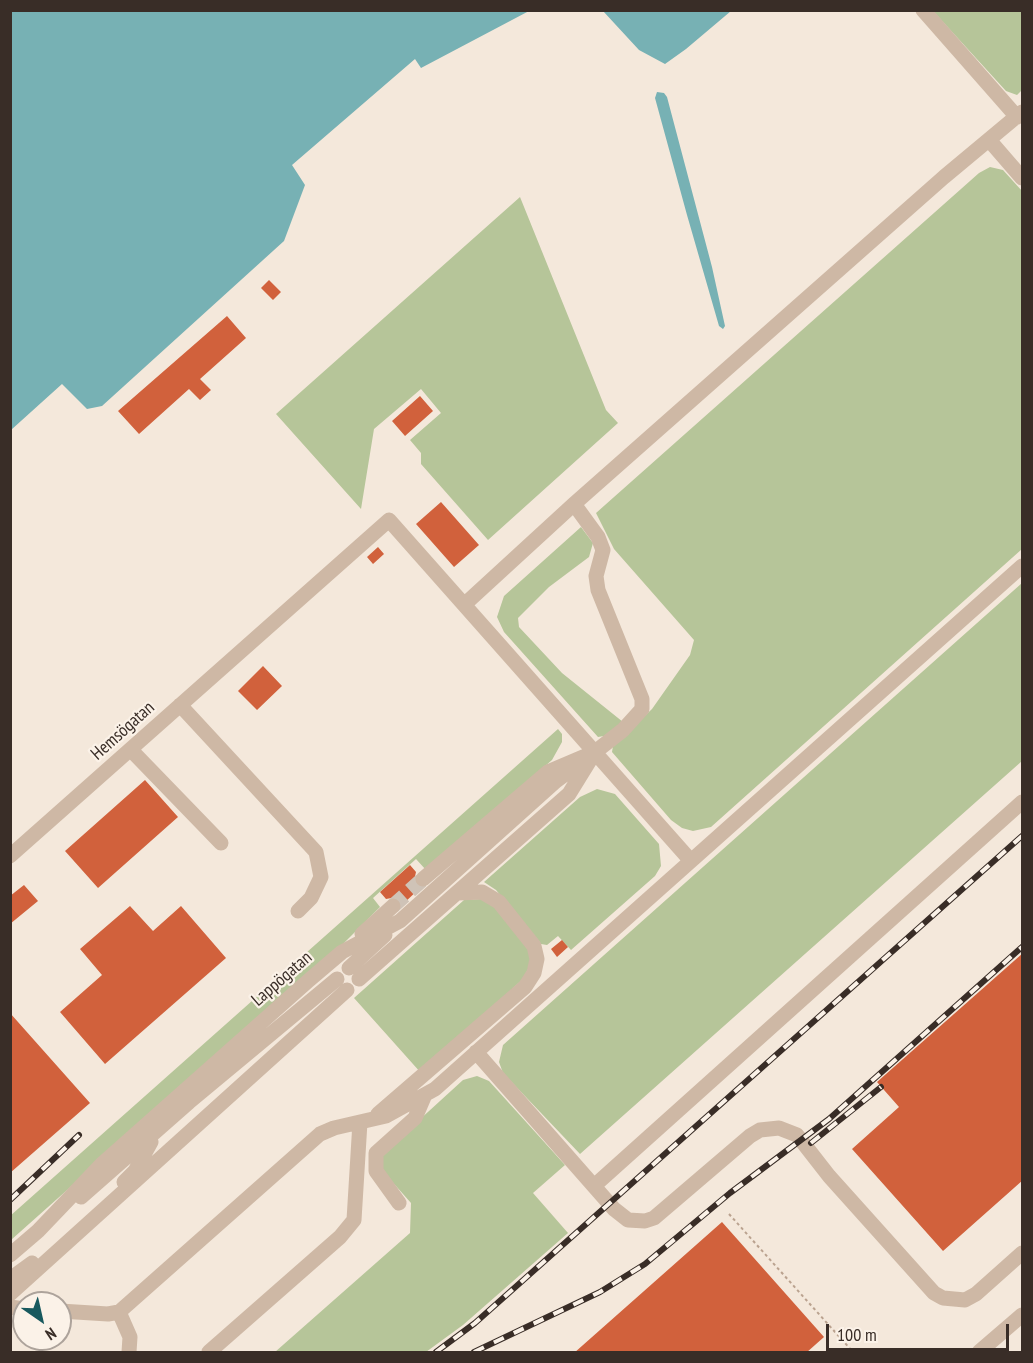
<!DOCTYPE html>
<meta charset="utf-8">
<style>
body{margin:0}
#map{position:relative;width:1033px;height:1363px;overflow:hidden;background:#f4e8db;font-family:"PT Sans Narrow",sans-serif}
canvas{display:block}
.frame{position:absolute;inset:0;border:12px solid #392d27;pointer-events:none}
.north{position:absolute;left:12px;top:1291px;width:60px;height:60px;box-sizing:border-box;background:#fbf2e8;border:2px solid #ada39b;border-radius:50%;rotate:146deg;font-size:16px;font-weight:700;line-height:24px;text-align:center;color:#392d27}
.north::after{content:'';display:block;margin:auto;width:21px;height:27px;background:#18595e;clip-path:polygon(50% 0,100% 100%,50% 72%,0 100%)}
.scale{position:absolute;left:826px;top:1324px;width:183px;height:27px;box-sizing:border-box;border:3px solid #392d27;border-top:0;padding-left:8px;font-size:18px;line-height:21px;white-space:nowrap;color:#392d27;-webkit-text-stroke:4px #fbf2e8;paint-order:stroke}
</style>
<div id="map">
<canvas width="1033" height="1363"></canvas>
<div class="frame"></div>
<div class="north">N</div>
<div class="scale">100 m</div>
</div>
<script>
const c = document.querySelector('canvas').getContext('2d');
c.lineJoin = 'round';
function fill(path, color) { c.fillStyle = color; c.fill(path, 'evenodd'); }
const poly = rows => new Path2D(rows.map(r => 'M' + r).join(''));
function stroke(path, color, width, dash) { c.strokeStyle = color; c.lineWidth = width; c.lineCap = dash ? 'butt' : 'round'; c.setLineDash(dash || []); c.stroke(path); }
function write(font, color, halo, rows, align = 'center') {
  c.font = font + ' "PT Sans Narrow",sans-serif'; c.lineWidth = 4.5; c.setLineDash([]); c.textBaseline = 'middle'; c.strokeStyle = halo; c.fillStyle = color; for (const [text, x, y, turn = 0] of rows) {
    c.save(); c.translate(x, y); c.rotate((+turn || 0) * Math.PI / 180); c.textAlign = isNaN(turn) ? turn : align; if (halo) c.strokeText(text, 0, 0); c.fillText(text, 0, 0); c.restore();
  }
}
const green = poly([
 [933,11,1022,11,1022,90,1017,95,1006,91],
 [990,167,1003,170,1022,191,1022,549,711,827,693,831,682,828,671,820,612,752,613,746,652,709,690,655,694,640,614,549,596,513,979,173],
 [520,197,606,410,618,423,488,540,421,464,421,453,410,440,441,413,421,389,374,429,361,509,276,414],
 [581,527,593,543,589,557,549,587,518,618,519,627,562,673,623,722,604,736,598,737,504,632,497,617,504,596],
 [1022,583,1022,761,580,1154,503,1073,499,1062,503,1045],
 [558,729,562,734,562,742,552,760,426,870,416,859,373,898,380,907,341,946,11,1240,10,1216],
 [597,789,615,794,659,844,661,866,655,876,571,950,558,936,547,945,541,944,496,890,484,882,580,797],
 [481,899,491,903,526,941,531,962,524,978,421,1073,354,998,464,900],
 [477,1076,489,1081,565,1165,533,1193,568,1233,463,1325,426,1352,275,1352,410,1233,411,1203,380,1168,383,1153,463,1080]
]);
const water = poly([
 [11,10,529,10,529,11,421,68,415,59,292,165,305,185,284,241,102,406,87,409,62,384,11,430],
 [603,11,731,11,686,49,665,64,639,50],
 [657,92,664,93,667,97,712,267,725,326,723,329,719,326,687,215,655,98]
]);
const building = poly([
 [269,280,281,292,273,300,261,288],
 [227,316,246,338,200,379,211,390,200,400,189,389,139,434,118,411],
 [420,396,433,411,405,436,392,421],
 [441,502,479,545,454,567,416,524],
 [378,547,384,554,373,564,367,557],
 [263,666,282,686,257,710,238,691],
 [145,780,178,817,98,888,65,851],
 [410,865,416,872,414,881,420,888,403,904,397,897,386,899,380,892],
 [24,885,38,901,10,924,10,896],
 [130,906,153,931,181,906,226,958,105,1064,60,1012,102,975,80,949],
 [562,940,568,947,557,957,551,949],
 [1023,953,1023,1180,943,1251,852,1149,899,1107,877,1082],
 [10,1013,90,1103,10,1173],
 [722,1222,824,1337,806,1353,574,1353]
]);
const minorTunnel = poly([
 [393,906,423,879]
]);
const path = poly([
 [729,1214,853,1352]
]);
const minor = poly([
 [923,10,1017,117],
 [990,141,1022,178],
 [465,604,574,504,944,177,1022,112],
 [180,705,316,852,321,877,311,898,298,911],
 [131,750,221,843],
 [10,856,389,520,691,861],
 [423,879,548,772,595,752,623,730,642,709,642,699,598,590,596,576,603,550,598,537,574,504],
 [362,934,393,906],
 [349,968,385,935],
 [359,979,569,794,590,760],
 [476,1052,614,1209,628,1220,645,1221,654,1218,750,1136,760,1130,779,1128,797,1135,829,1176,934,1293,943,1298,965,1300,976,1294,1022,1253],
 [378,1114,525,987,534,973,537,959,534,946,499,902,482,892,458,893],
 [124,1182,135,1171,151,1142],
 [594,1186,1022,802],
 [81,1197,189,1102,337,979],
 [399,1203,376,1171,376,1153,415,1118,424,1097],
 [10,1255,38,1231,103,1163,308,981,342,952,400,921,556,781,595,752],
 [10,1279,32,1263],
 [10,1294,347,990],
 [10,1307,24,1309],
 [60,1311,108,1314,119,1312,320,1134,334,1128,386,1116,435,1089,1022,566],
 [119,1312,130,1337,129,1352],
 [209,1352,340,1237,354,1220,360,1122],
 [979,1352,1022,1315]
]);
const rail = poly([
 [811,1143,881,1087],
 [10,1200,79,1135],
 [436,1352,475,1323,1022,836],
 [474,1352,600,1292,645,1264,730,1193,829,1119,1022,947]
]);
const streetNames = [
 ["Hemsögatan",123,731,-42],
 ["Lappögatan",282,979,-41]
];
fill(green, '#b6c599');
fill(water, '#77b1b4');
fill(building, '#d1613c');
stroke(minorTunnel, '#cfc3b7', 15, [15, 8]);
stroke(path, '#baa28f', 2, [3, 3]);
stroke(minor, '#ceb8a5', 15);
stroke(rail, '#392d27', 6);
stroke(rail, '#fbf2e8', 4, [11]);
write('18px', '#392d27', '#fbf2e8', streetNames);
</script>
